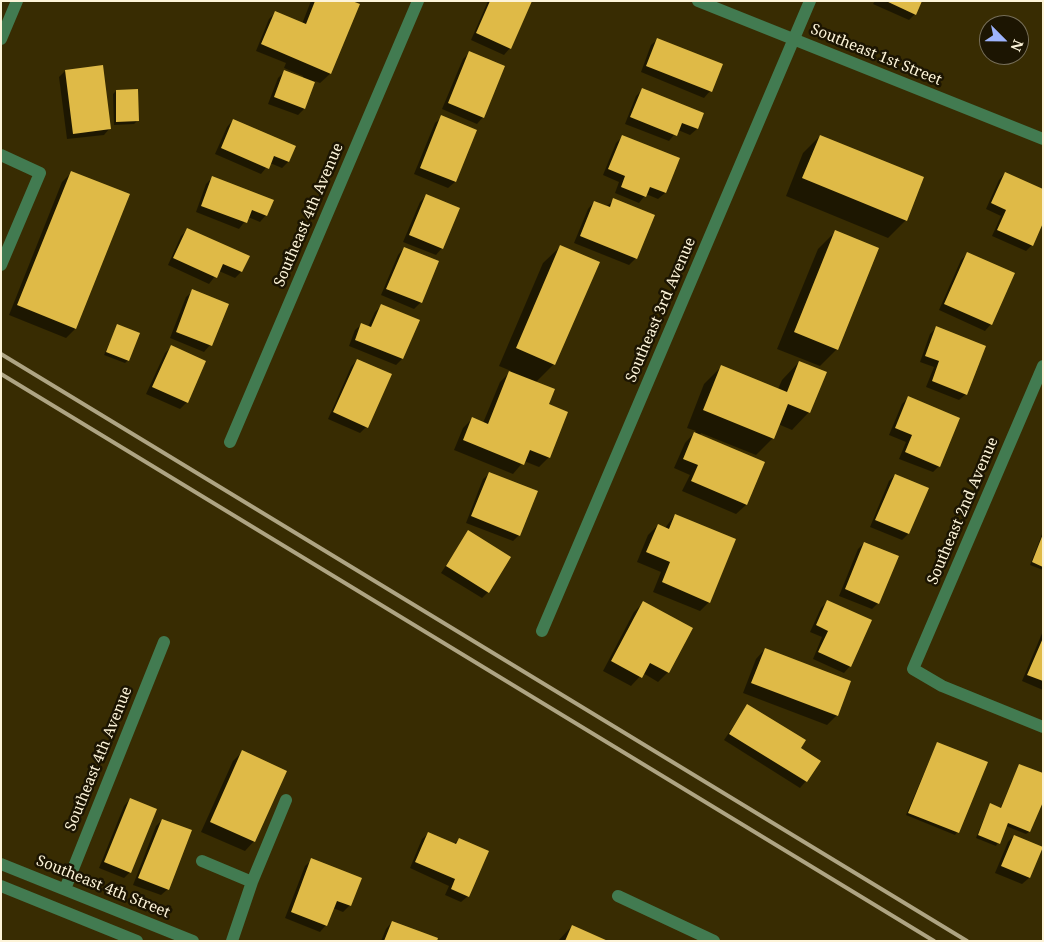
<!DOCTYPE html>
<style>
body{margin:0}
#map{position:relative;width:1044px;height:942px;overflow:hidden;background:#382c02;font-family:"Noto Serif",serif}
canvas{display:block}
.frame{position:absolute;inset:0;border:2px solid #fdf4d9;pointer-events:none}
.north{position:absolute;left:979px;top:15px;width:50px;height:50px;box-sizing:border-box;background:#1c1502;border:1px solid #766e58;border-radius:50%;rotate:113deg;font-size:14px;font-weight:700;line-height:20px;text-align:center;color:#fdf4d9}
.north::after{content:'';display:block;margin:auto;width:18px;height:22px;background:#9eb4fd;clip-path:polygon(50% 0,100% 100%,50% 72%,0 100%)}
</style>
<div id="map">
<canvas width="1044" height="942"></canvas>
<div class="frame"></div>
<div class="north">N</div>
</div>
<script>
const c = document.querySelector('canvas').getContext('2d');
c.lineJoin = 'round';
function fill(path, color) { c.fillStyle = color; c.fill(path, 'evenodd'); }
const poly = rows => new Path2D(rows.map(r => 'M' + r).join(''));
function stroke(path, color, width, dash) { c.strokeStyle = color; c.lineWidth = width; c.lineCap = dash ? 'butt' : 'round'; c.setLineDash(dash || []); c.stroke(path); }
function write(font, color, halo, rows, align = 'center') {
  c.font = font + ' "Noto Serif",serif'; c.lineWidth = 5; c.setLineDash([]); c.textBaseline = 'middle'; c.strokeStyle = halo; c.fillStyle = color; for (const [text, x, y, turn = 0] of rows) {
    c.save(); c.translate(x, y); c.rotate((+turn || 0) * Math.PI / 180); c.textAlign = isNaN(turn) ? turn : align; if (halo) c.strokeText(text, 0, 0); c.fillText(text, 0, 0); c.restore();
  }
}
const shadow = poly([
 [311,1,354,1,353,3,358,5,330,74,320,83,315,81,304,109,298,115,268,104,278,78,284,72,303,79,303,76,284,68,286,63,256,51,269,19,275,13,302,24],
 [488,1,531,1,510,48,504,55,471,40],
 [875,1,921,1,915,14,909,20,873,4],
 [658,39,721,64,710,91,704,98,641,72,651,45],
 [469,53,483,117,477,124,442,109,463,59],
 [65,71,110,128,104,135,67,139,59,77],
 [642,90,703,114,697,129,690,135,678,130,669,141,625,124,636,96],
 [116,91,137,121,134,124,114,125,113,94],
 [442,117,475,131,455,182,448,188,414,174,435,123],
 [233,120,295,147,288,162,282,168,270,163,261,174,215,154,227,127],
 [820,136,906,220,888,238,786,196,803,153],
 [622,137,678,159,665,193,658,199,646,194,639,203,615,193,619,182,603,175,616,143],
 [72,172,75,329,66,338,9,315,62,182],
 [1005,173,1032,245,1026,251,992,236,1001,216,986,209,999,180],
 [212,178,266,215,260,222,248,217,239,229,196,212,206,184],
 [426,196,442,248,436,255,403,242,420,202],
 [614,200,636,258,629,265,574,243,588,209,594,202,607,206],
 [187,230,241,272,235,278,219,271,209,284,168,265,181,236],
 [835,232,837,349,820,366,777,349,818,249],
 [561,246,554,364,535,383,547,405,549,457,539,467,524,461,513,474,454,450,463,428,472,419,483,423,500,382,511,371,499,366,543,263],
 [404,248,421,302,414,309,381,295,398,255],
 [967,254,991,324,985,331,939,310,961,260],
 [193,291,227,304,210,345,204,352,170,338,186,297],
 [381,306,402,359,396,365,349,346,355,330,362,324,368,327,375,312],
 [117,326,128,360,125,363,104,355],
 [936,328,966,394,959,400,926,387,934,367,920,362,930,334],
 [171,347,187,402,180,409,146,394,165,353],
 [357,360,366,427,360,433,328,419,351,367],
 [799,362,809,412,792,430,778,424,773,438,756,455,701,433,700,435,764,463,746,505,736,514,682,491,690,475,674,468,685,443,696,431,687,428,704,384,721,367,778,389,782,380],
 [908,398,939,466,933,472,899,459,906,442,889,435,902,404],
 [490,473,519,535,513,541,466,523,483,479],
 [895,475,927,488,908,534,902,540,870,527,889,481],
 [675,515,709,602,700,611,653,592,661,572,637,562,648,535,658,525,665,528],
 [468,532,488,592,482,598,441,573],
 [1043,532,1043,570,1030,565],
 [864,543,878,603,872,609,839,596,858,549],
 [827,602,850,666,844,673,813,659,822,637,810,632,821,608],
 [643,603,668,672,658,682,643,673,631,686,603,671,634,612],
 [1043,631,1043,690,1022,681],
 [765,649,837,715,827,725,743,693,756,659],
 [747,706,799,749,806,781,800,788,724,740],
 [937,743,957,832,955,835,906,815],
 [242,752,254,841,245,851,201,832,233,761],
 [1019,765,1029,832,1026,834,1006,826,996,846,976,838,988,808,991,805,1000,809],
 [130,799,130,872,124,878,99,868,124,806],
 [162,820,168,889,161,895,133,885,156,826],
 [429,833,454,844,459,839,468,896,461,902,445,895,449,886,410,868,422,839],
 [1014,836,1041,847,1029,878,1022,884,995,873,1008,842],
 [312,860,350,905,343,912,333,908,326,925,320,932,285,918,305,866],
 [392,922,435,941,381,941,386,929],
 [572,926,605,941,558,941]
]);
const building = poly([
 [315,1,352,1,360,4,331,74,261,44,275,11,306,24],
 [490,1,532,1,511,49,476,33],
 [886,1,922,1,916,15],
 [657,38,723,64,712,92,646,66],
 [469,51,505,66,484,118,448,103],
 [103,65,111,129,73,134,65,70],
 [284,70,315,82,305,109,274,97],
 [642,88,704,113,698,129,682,123,677,136,630,117],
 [138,89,139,121,116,122,116,90],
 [441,115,477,130,456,182,420,168],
 [233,119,296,146,289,162,274,156,269,169,221,148],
 [622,135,680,158,666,193,650,187,646,197,621,187,625,176,608,169],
 [820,135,924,177,907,221,802,178],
 [71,171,130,194,76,329,17,305],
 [1005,172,1043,189,1043,223,1033,246,997,230,1006,210,991,203],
 [212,176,274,200,267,216,252,210,247,223,201,206],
 [426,194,460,208,443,249,409,235],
 [613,198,655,215,637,259,580,236,594,201,610,207],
 [187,228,250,256,242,272,223,264,217,278,173,258],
 [835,230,879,248,838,350,794,332],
 [560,245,600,262,555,365,516,348],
 [404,247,439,261,422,303,386,289],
 [967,252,1015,273,992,325,944,304],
 [192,289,229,304,212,346,176,332],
 [381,304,420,320,403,359,355,340,361,323,371,327],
 [117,324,140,333,129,361,106,352],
 [936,326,986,346,967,395,932,381,939,361,925,356],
 [171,345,206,361,188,403,152,387],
 [357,359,392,374,368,428,333,412],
 [799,361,827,372,810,413,788,404,774,439,703,410,721,365,787,392],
 [509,371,555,389,549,404,568,412,550,458,530,450,524,465,463,440,472,417,488,424],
 [908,396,960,418,940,467,905,452,912,435,895,428],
 [694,432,765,462,747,505,691,481,698,465,683,459],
 [489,472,538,491,520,536,471,516],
 [895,474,929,488,909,534,875,520],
 [675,514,736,539,710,603,662,582,670,562,646,552,658,524,669,529],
 [468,530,511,557,489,593,446,566],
 [1043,534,1043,567,1032,562],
 [864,542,899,556,879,604,845,589],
 [827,600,872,620,851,667,818,652,828,631,816,625],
 [643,601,693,628,669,673,650,663,642,678,611,661],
 [1043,638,1043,681,1027,675],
 [765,648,851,681,838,716,751,683],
 [747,704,806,740,801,748,821,761,807,782,729,734],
 [937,742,988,762,959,833,908,813],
 [242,750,287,771,255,842,210,822],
 [1019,764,1043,773,1043,802,1030,832,1008,823,1000,844,978,835,990,803,1001,808],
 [130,798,157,809,131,873,104,862],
 [162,819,192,830,169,890,138,878],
 [428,832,456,844,459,838,489,851,469,897,451,889,455,879,415,862],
 [1014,835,1043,847,1030,878,1001,866],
 [311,858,362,878,351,906,337,901,327,926,291,912],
 [392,921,438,938,437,941,384,941],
 [572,925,608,941,565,941]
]);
const minor = poly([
 [698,1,1043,139],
 [1,39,17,1],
 [1,155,40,173,1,265],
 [1043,366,913,669,942,686,1043,727],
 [230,442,418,1],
 [542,631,810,1],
 [202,861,252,882],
 [1,864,193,941],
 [1,886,137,941],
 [65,889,164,642],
 [618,896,714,941],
 [232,941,252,882,286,800]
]);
const rail = poly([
 [1,354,967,941],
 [1,374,934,941]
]);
const streetNames = [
 ["Southeast 1st Street",876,55,22],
 ["Southeast 4th Avenue",309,215,-67],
 ["Southeast 3rd Avenue",661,310,-67],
 ["Southeast 2nd Avenue",963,511,-67],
 ["Southeast 4th Avenue",99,759,-68],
 ["Southeast 4th Street",103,887,22]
];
fill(shadow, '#0007');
fill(building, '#dfba47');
stroke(minor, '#427b51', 12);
stroke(rail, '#aea483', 4);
write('15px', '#fdf4d9', '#1c1502', streetNames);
</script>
